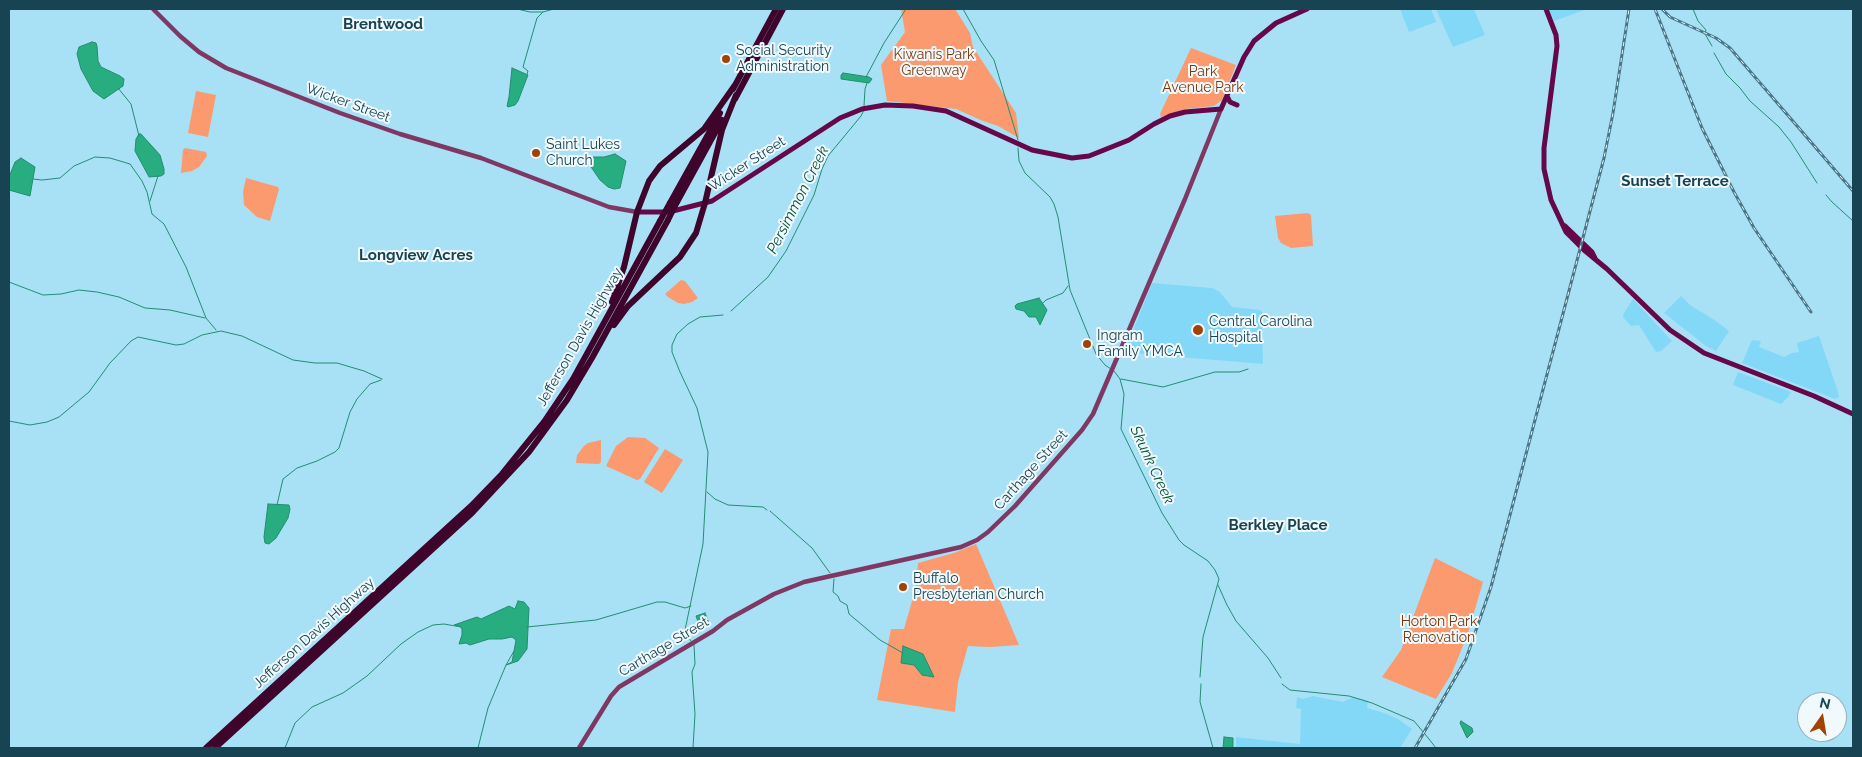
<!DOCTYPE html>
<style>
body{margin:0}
#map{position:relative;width:1862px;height:757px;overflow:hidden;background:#a8e0f6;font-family:Raleway,sans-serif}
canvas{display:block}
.frame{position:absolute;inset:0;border:10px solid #174352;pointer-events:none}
.north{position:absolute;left:1797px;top:692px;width:50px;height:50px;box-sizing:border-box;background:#f0f9fc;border:1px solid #99b0b8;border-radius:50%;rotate:13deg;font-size:14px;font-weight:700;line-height:20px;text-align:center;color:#174352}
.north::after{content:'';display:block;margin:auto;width:18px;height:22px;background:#a34100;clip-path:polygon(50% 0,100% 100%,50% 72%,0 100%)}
</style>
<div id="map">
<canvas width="1862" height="757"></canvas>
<div class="frame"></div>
<div class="north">N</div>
</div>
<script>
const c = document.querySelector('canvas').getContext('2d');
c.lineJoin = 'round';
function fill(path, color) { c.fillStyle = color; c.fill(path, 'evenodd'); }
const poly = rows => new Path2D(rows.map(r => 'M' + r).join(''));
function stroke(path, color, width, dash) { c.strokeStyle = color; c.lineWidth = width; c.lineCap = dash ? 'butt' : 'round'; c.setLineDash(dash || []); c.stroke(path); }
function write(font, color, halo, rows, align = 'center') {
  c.font = font + ' Raleway,sans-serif'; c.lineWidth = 4; c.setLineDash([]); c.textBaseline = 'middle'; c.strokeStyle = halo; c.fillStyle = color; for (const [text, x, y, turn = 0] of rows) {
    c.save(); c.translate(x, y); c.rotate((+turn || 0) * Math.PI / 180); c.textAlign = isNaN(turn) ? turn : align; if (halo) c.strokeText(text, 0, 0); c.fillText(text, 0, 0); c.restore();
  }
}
const built = poly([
 [1400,9,1431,9,1436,22,1409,32],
 [1436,9,1474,9,1485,35,1453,47],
 [1549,9,1587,9,1554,21],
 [1152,283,1212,288,1220,292,1232,307,1260,310,1262,312,1263,364,1144,354,1128,351,1126,348],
 [1681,296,1690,305,1716,321,1729,331,1716,351,1706,346,1664,313],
 [1633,299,1672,341,1661,351,1656,352,1639,325,1631,326,1623,317,1624,313],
 [1819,336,1838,392,1839,397,1835,399,1742,363,1752,340,1761,341,1759,347,1784,357,1792,353,1799,352,1797,343],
 [1738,372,1791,392,1788,397,1781,404,1733,385],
 [1313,696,1343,702,1353,697,1367,700,1368,701,1367,708,1384,713,1398,719,1412,729,1400,748,1236,748,1236,737,1300,744,1301,709,1296,708,1297,697,1303,699]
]);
const green = poly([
 [901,9,955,9,970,33,973,47,1016,113,1019,138,998,126,983,121,956,109,887,101,881,65,905,32],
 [1191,48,1236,65,1222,100,1214,106,1185,109,1161,117,1160,114],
 [196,91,216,95,208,137,188,133],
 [185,148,206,152,207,156,199,167,192,171,181,173,183,150],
 [246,178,278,187,279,189,270,221,257,217,244,205,243,192],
 [1308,213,1311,215,1313,246,1291,248,1281,243,1278,238,1275,216],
 [681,280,685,281,698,298,692,302,684,304,678,303,668,297,665,294],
 [628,437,645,438,659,448,640,479,637,480,606,466,616,446],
 [601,440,601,462,599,464,576,463,577,455,584,446,588,443],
 [665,449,683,460,662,493,644,482],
 [976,544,1019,645,990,647,968,646,958,682,955,712,877,700,891,629,904,629,916,587,918,563,954,553],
 [1435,558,1483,582,1468,633,1452,673,1436,699,1382,677,1401,650]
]);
const water = poly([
 [92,42,96,43,97,46,98,61,101,67,120,76,124,79,123,86,104,99,93,91,81,69,77,54,79,47,92,42],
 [512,68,528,75,518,101,515,105,508,107,507,106,509,97,512,68],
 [843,73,869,77,872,79,869,83,841,79,841,75,843,73],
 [139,134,141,134,160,155,164,169,164,174,161,176,149,177,148,175,135,151,136,139,139,134],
 [615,154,626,161,620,188,614,189,608,187,600,180,589,164,590,161,593,157,604,157,615,154],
 [21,158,35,167,30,196,9,190,9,177,15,162,21,158],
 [1039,298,1047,310,1040,325,1036,317,1029,317,1024,311,1016,309,1015,306,1017,304,1039,298],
 [268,504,289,505,290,509,288,518,276,538,269,544,265,543,264,537,268,504],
 [518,601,524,602,529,608,527,649,518,661,506,665,512,662,516,640,512,637,502,639,489,639,470,645,466,643,459,644,462,635,462,629,460,626,454,625,477,617,481,619,509,606,515,609,518,601],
 [705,613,709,623,706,626,703,626,699,624,696,616,705,613],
 [903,646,923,654,934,677,922,675,914,665,901,663,903,646],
 [1461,721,1472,728,1473,732,1467,738,1460,723,1461,721],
 [1224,737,1233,738,1233,748,1223,748,1224,737]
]);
const stream = poly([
 [517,9,530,12,543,12,554,9],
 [963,9,981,41,994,60,1018,140],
 [1693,9,1698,21,1706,30,1705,34,1712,46],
 [1714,53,1726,74,1740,88,1750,101,1779,127,1791,142,1817,183],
 [527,74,528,71,523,67,537,18,543,12],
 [866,77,884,43,906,9],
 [118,88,131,104,139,136],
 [864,106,865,89,867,83],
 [1018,148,1019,161,1025,173,1050,197,1054,204,1058,217,1070,290,1096,354,1105,365,1111,369],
 [33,179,42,180,60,178,74,166,95,157,110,158,130,164,142,181,147,192,152,214,164,224,186,267,206,318,216,330],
 [1826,195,1832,202,1853,221],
 [150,201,158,176],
 [9,282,43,295,61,294,79,290,97,292,119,297,145,308,170,310,205,318],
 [1042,304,1046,300,1063,293,1068,286],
 [731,311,768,277,786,251,814,195,822,169,828,156,861,116,864,110],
 [1114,371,1120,379,1124,394,1121,429,1162,513,1179,540,1184,545,1208,561,1215,570,1219,579,1203,637,1200,677],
 [1121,379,1163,387,1215,372,1239,372,1248,369],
 [9,421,30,425,47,422,59,417,89,392,110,363,131,341,138,337,176,345,184,344,202,335,221,331,242,336,293,360,315,363,337,363,364,371,382,379],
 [707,492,715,499,728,505,763,507,767,510],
 [277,505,283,479,297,468,317,461,335,452,339,448,350,412,357,399,370,384,381,380],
 [770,511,812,548,830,573],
 [834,579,833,592,838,596,840,601,847,605,849,614,880,640,903,653],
 [1218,585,1227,605,1236,621,1268,658,1281,678],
 [527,627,596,620,657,602,665,602,685,608,691,606],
 [691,641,685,633,685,630,703,544,708,452,697,408,680,372,672,352,672,345,677,334,688,324,700,317,723,315],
 [1201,684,1200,702,1213,748],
 [1282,684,1290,690,1349,696,1372,703,1414,721,1424,733],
 [1425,734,1436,748],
 [285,748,295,723,312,707,343,693,367,676,401,644,418,632,433,625,444,624,461,627],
 [478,748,488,708,506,665,514,651],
 [693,748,695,714,692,672,695,664,694,645]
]);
const secondary = poly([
 [153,9,180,36,199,52,226,68,340,113,400,134,481,158,609,207,637,212],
 [579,748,611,696,619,687,713,631,727,620,774,594,804,582,961,547,977,540,988,532,1015,506,1082,430,1093,414,1185,199,1221,109]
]);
const primary = poly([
 [1546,9,1556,35,1557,46,1544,148,1544,169,1551,200,1566,232,1584,250,1607,269,1670,330,1704,353,1814,396,1853,414],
 [1227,96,1230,102,1237,105],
 [637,212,669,212,712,201,840,118,862,109,885,105,913,106,946,111,1032,150,1072,158,1089,156,1129,140,1154,124,1170,116,1185,112,1221,109,1244,57,1254,41,1276,23,1307,9],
 [1565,226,1592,252,1595,258]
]);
const motorway = poly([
 [733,89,776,9],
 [735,99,783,9],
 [677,202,722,120],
 [670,203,720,113],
 [612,302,624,267,637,212,649,181,660,166,704,129,735,85],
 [614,325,628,306,680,257,696,233,705,203,722,130,736,95],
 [206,748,471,506,502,474,544,422,573,379,660,221],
 [215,748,472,513,529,452,567,400,592,358,668,220]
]);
const rail = poly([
 [1655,9,1702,128,1734,192,1754,228,1811,312],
 [1662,9,1670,17,1716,38,1730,48,1853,191],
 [1415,748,1466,659,1491,587,1604,158,1613,113,1629,9]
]);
const motorwayBridge = poly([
 [668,220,677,202],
 [660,221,670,203]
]);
const markers = [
 [726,59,5,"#a34100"],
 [536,153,5,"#a34100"],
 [1198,330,6,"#a34100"],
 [1087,344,5,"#a34100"],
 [903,587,5,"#a34100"]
];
const poiNames = [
 ["Social Security",736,51],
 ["Administration",736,67],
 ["Saint Lukes",546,145],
 ["Church",546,161],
 ["Central Carolina",1209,322],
 ["Hospital",1209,338],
 ["Ingram",1097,336],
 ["Family YMCA",1097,352],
 ["Buffalo",913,579],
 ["Presbyterian Church",913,595]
];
const parkNames = [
 ["Kiwanis Park",934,55],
 ["Greenway",934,71],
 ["Park",1203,72],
 ["Avenue Park",1203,88],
 ["Horton Park",1439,622],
 ["Renovation",1439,638]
];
const streetNames = [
 ["Wicker Street",348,103,20],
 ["Wicker Street",747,164,-33],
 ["Jefferson Davis Highway",580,337,-60],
 ["Carthage Street",1031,470,-48],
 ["Jefferson Davis Highway",314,633,-42],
 ["Carthage Street",664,647,-31]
];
const neighbourhoodNames = [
 ["Brentwood",383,24],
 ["Sunset Terrace",1675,181],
 ["Longview Acres",416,255],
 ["Berkley Place",1278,525]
];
const waterNames = [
 ["Persimmon Creek",798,200,-63],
 ["Skunk Creek",1152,465,65]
];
fill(built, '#83d8f8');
fill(green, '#fb9a6e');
fill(water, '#28ad80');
stroke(water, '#238d72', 1);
stroke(stream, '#238d72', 1);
stroke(secondary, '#7e3863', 4.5);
stroke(primary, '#650749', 5);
stroke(motorway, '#3e042c', 6);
stroke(rail, '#477788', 3);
stroke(rail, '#f0f9fc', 1, [4]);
stroke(motorwayBridge, '#3e042c', 6);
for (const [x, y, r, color] of markers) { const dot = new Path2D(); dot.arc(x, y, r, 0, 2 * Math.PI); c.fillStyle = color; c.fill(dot); stroke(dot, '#f0f9fc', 2); }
write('14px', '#174352', '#f0f9fc', poiNames, 'left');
write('14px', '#803509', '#f0f9fc', parkNames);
write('14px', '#174352', '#f0f9fc', streetNames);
write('bold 15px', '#174352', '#f0f9fc', neighbourhoodNames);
write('italic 15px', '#085038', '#f0f9fc', waterNames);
</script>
